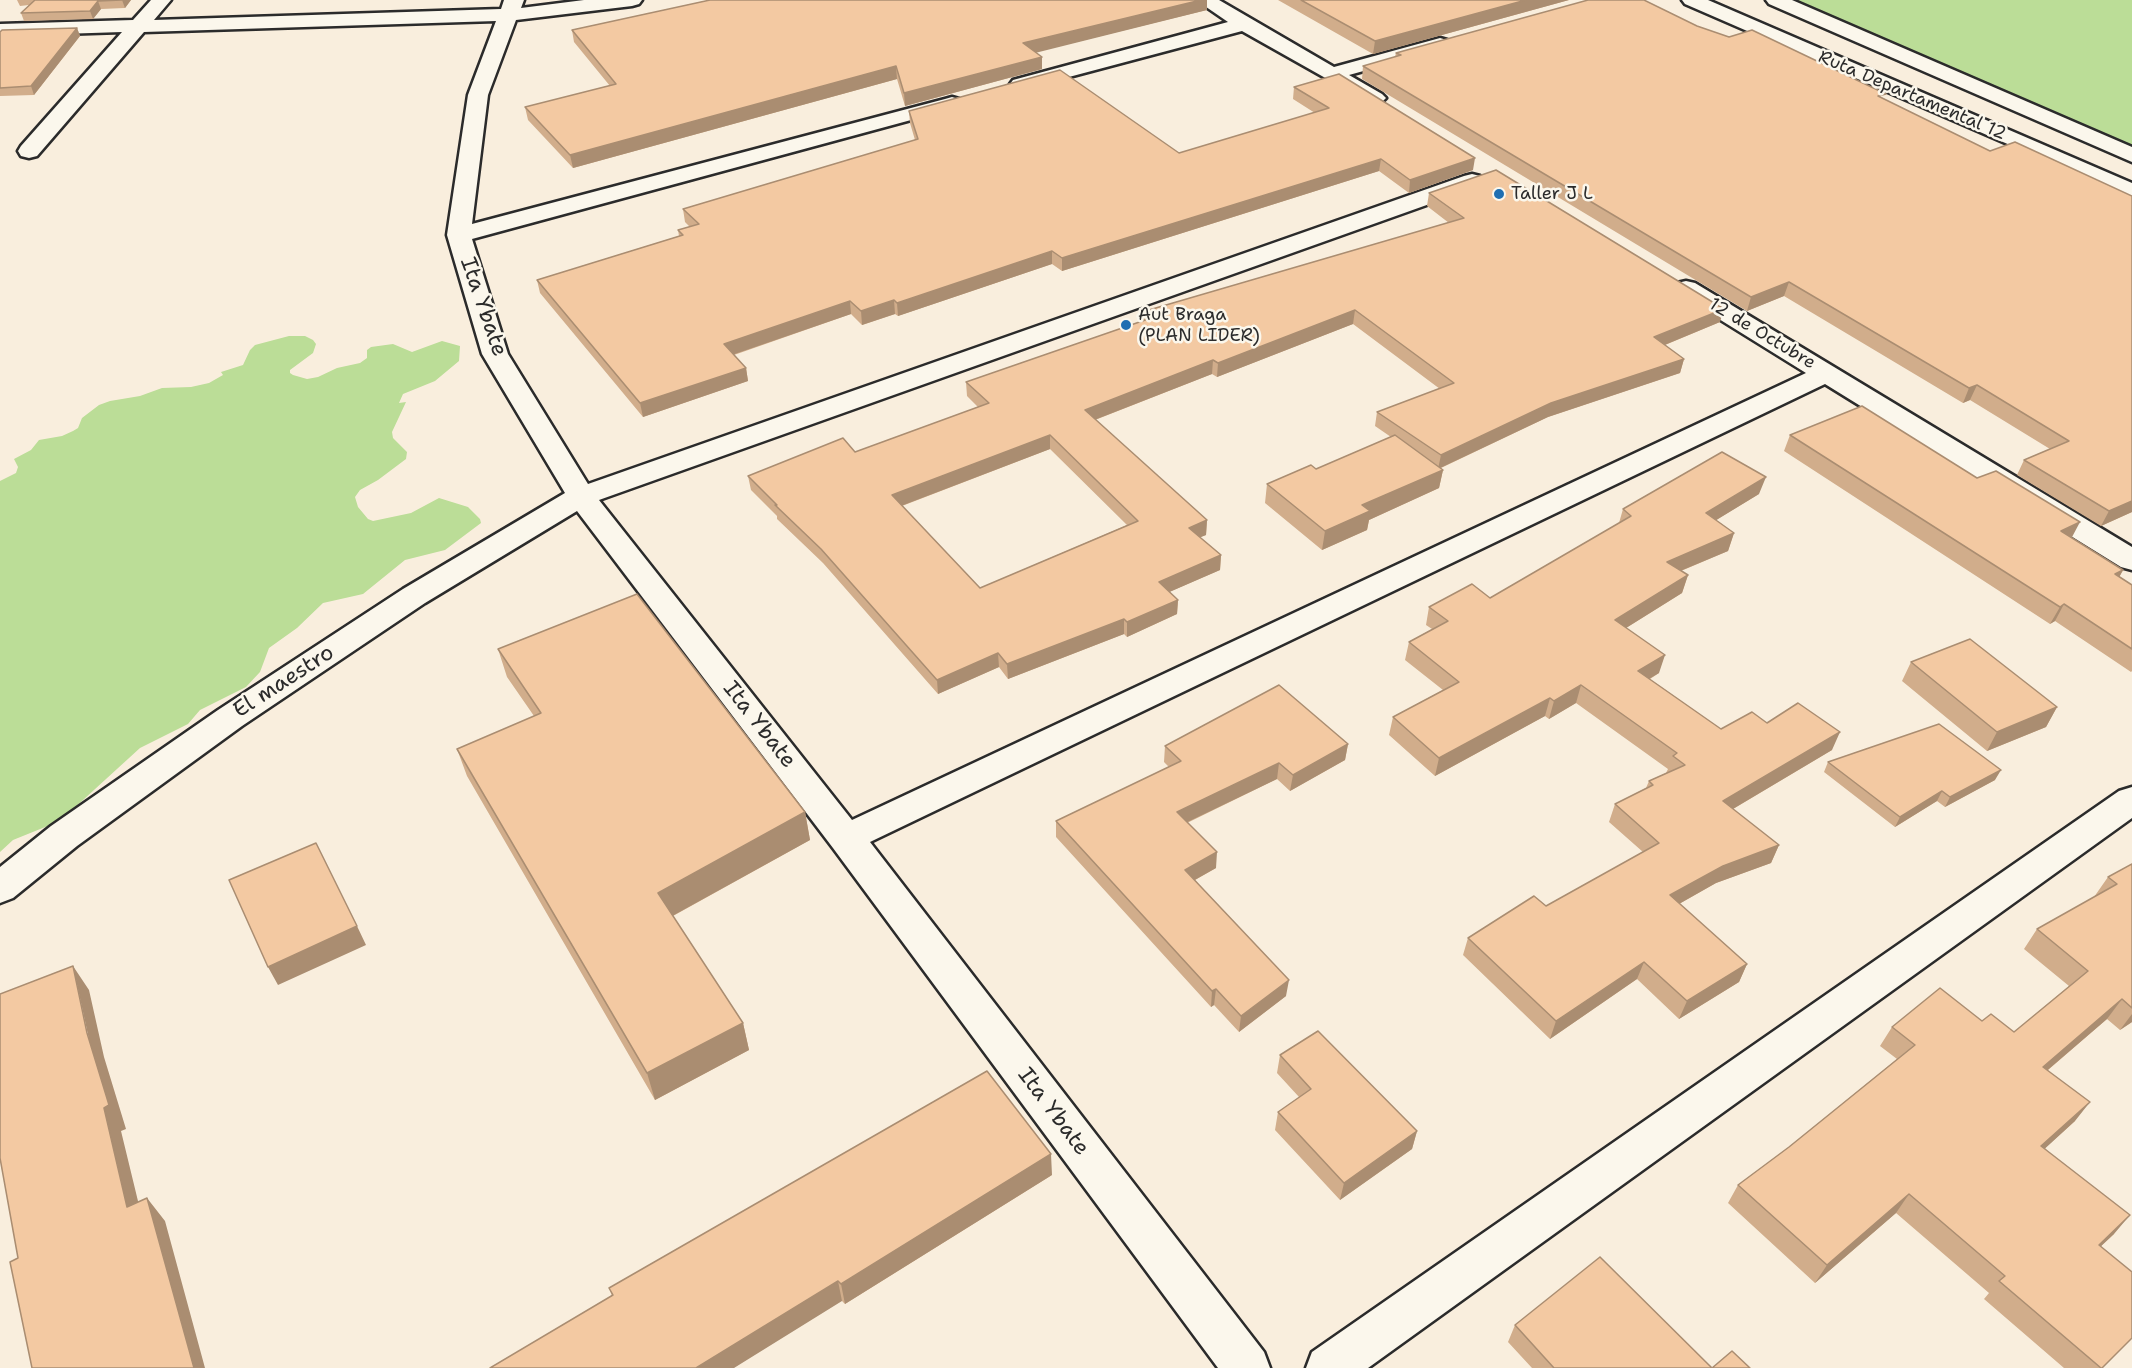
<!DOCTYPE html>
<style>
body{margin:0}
canvas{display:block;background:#f9eedd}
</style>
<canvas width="2132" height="1368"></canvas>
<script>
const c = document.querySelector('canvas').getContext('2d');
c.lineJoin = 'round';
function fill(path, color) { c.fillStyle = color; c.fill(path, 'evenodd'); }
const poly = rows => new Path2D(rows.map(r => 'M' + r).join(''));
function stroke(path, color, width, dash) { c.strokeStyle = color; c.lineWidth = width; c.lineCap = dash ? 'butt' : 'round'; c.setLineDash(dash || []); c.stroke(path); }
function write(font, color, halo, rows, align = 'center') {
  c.font = font + ' "Shantell Sans",sans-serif'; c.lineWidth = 5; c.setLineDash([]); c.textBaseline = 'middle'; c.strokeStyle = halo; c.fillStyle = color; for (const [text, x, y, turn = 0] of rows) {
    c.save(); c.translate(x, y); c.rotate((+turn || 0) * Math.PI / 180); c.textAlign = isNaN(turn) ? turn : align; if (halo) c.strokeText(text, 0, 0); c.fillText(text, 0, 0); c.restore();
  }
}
const green = poly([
 [1776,0,2132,0,2132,155],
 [289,336,305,336,313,340,316,344,313,353,290,370,290,373,293,375,307,379,318,377,337,368,360,363,367,358,367,350,371,347,393,344,412,352,442,341,460,346,459,361,435,381,403,394,399,403,406,402,392,432,393,438,407,452,406,459,378,480,360,490,355,497,358,507,368,519,373,521,411,513,439,498,468,507,480,519,481,523,445,550,405,560,363,594,323,603,297,628,269,648,260,672,246,687,200,710,188,724,140,748,60,821,13,840,0,852,0,481,16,473,18,467,14,459,31,450,39,440,62,436,73,431,78,428,82,418,99,405,110,401,140,396,162,388,191,387,209,383,223,375,221,372,243,365,250,350,255,345]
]);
const minor = poly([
 [151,0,171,0,154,20,501,9,504,0,524,0,521,8,584,0,642,0,639,4,632,6,516,20,488,95,472,224,945,99,952,97,959,99,963,103,959,107,472,239,508,354,588,484,1464,176,1472,174,1480,176,1483,181,1480,186,599,500,852,820,1806,373,1677,293,1674,288,1677,283,1686,281,1695,283,2132,547,2132,570,2121,567,1825,384,870,842,1264,1352,1270,1368,1218,1368,833,848,577,511,425,603,242,726,77,846,13,898,0,903,0,867,51,826,218,710,403,589,565,493,482,354,447,235,468,95,496,21,144,32,37,156,29,158,21,156,18,151,21,146,122,32,0,36,0,24,133,20,151,0],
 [1196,0,1219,0,1334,67,1440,38,1447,40,1450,44,1447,48,1349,75,1382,94,1386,98,1382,102,1375,104,1368,102,1242,31,1020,90,1013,88,1010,84,1013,80,1228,22,1196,0],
 [2132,787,2132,818,1368,1368,1306,1368,1312,1352,2119,791,2132,787]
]);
const major = poly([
 [1682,0,1708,0,2132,183,2132,198,1685,4,1682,0],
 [1766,0,1792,0,2132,147,2132,162,1769,4,1766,0]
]);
const wall = poly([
 [17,0,131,0,125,8,101,9,93,19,24,21,21,13,29,5,20,6],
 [710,0,1207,0,1207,10,1035,52,1042,57,1042,69,905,106,897,79,573,168,528,120,525,107,610,86,574,42,572,30],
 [1278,0,1569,0,1373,54],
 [1697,26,1884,99,2132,512,2101,526,2017,475,2024,460,2050,449,1970,400,1963,403,1784,296,1747,311,1362,79,1363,66,1395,57,1396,53],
 [77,28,80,36,34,95,0,96,0,32],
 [1294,87,1473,170,1409,193,1379,171,1062,271,1052,264,898,316,895,314,862,325,851,314,734,355,746,368,748,381,643,417,540,293,537,280,679,236,678,230,690,227,685,222,683,209,915,140,910,123,909,111,1179,153,1315,113,1293,99],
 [1429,193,1720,322,1665,345,1684,359,1680,373,1548,417,1441,468,1443,470,1439,488,1369,520,1367,530,1322,550,1265,503,1267,484,1316,469,1391,437,1375,426,1377,412,1440,389,1353,324,1217,377,1212,374,1095,420,1207,520,1206,535,1200,537,1221,555,1220,570,1169,592,1178,600,1177,614,1127,637,1124,634,1008,679,999,667,938,694,823,563,777,519,777,516,751,490,748,476,855,452,978,407,967,396,966,382,1142,321,1142,312,1449,223,1427,206],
 [1050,449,1127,525,980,588,902,506],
 [1790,435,2072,538,2123,570,2119,577,2132,585,2132,671,2131,672,2055,621,2050,624,1784,451],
 [1759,494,1716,520,1734,533,1728,551,1681,571,1688,575,1682,593,1626,628,1659,673,1650,679,1721,729,1767,723,1832,750,1733,809,1779,845,1771,863,1716,883,1679,904,1747,964,1739,982,1679,1019,1637,979,1550,1039,1463,955,1468,938,1546,906,1643,852,1609,822,1615,804,1646,788,1649,781,1666,773,1668,769,1576,703,1549,719,1545,716,1435,776,1389,735,1393,717,1443,690,1405,660,1409,642,1432,629,1426,625,1429,607,1490,598,1619,523,1623,509],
 [498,649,805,812,810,840,673,916,743,1023,749,1050,655,1100,467,776,457,749,534,716,507,677],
 [1911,662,2057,707,2046,727,1987,751,1902,681],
 [1348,744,1345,760,1290,791,1277,779,1187,823,1216,868,1195,880,1286,996,1239,1032,1214,1005,1211,1007,1056,837,1056,821,1169,767,1164,762,1165,746],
 [1828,762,1995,780,1945,807,1937,801,1895,827,1824,772],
 [2132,864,2132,1022,2120,1030,2107,1019,2048,1070,2075,1121,2045,1148,2114,1234,2101,1246,2102,1368,2064,1368,1984,1299,1989,1293,1896,1213,1815,1283,1728,1203,1738,1185,1789,1147,1897,1059,1880,1046,1892,1027,1982,1021,2014,1032,2069,986,2024,949,2037,929,2094,897,2108,877],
 [1280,1055,1417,1131,1412,1149,1340,1200,1275,1130,1278,1112,1299,1097,1277,1073],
 [1052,1175,845,1304,842,1301,612,1296,609,1288],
 [1515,1325,1712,1368,1750,1368,1532,1368,1508,1342]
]);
const shadedWall = poly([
 [122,0,131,0,125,8],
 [1201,0,1207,0,1207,10,1023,56,1023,43],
 [1526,0,1569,0,1373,54,1375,41],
 [98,1,101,9,93,19,90,11],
 [77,28,80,36,34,95,31,86],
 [1042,57,1042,69,905,106,904,93],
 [896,66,897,79,573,168,570,155],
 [1475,158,1473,170,1409,193,1410,180],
 [1381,159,1379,171,1062,271,1062,258],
 [1052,251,1052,264,898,316,897,303],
 [1789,282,1784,296,1747,311,1751,297],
 [894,300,895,314,862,325,861,311],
 [850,301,851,314,726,357,724,344],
 [1724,309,1720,322,1650,351,1654,337],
 [1355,310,1353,324,1217,377,1218,363],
 [1684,359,1680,373,1548,417,1438,469,1441,455,1551,403],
 [1213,360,1212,374,1084,424,1085,410],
 [746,368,748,381,643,417,640,403],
 [1977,385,1970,400,1963,403,1969,388],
 [1050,435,1050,449,893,509,892,495],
 [1443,470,1439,488,1369,520,1367,530,1322,550,1325,531,1362,505],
 [1766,477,1759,494,1700,530,1706,513],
 [2132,501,2132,512,2101,526,2109,511],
 [1207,520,1206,535,1189,542,1189,528],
 [2080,522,2071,539,2061,531],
 [1734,533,1728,551,1661,579,1667,562],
 [1221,555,1220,570,1158,597,1159,582],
 [2123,570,2114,587,2115,574],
 [1688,575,1682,593,1610,638,1615,620],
 [1178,600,1177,614,1127,637,1127,622],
 [2064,604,2055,621,2050,624,2060,607],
 [1124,619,1124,634,1008,679,1007,664],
 [998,653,999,667,938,694,937,680],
 [1665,655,1659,673,1632,689,1638,671],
 [1581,685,1576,703,1549,719,1554,701],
 [1550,698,1545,716,1435,776,1439,758],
 [2057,707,2046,727,1987,751,1997,732],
 [1840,732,1832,750,1716,819,1723,801],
 [1348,744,1345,760,1290,791,1293,775],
 [1279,763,1277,779,1175,828,1177,812],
 [2001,770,1995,780,1945,807,1950,797],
 [1942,791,1937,801,1895,827,1900,817],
 [805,812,810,840,665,920,658,893],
 [1779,845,1771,863,1716,883,1663,913,1670,895,1723,866],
 [1217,852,1216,868,1184,886,1185,870],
 [357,926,366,945,278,985,268,967],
 [1644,962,1637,979,1550,1039,1556,1021],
 [1747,964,1739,982,1679,1019,1687,1001],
 [73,966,89,990,104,1057,126,1129,121,1131,145,1230,127,1207,104,1108],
 [1289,980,1286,996,1239,1032,1241,1016],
 [1216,989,1214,1005,1211,1007,1212,991],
 [2122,999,2107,1019,2029,1086,2043,1067],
 [2132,1014,2132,1022,2120,1030],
 [743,1023,749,1050,655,1100,647,1073],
 [2090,1102,2075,1121,2027,1165,2041,1146],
 [1417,1131,1412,1149,1340,1200,1344,1183],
 [1051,1154,1052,1175,845,1304,841,1284],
 [1909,1194,1896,1213,1815,1283,1827,1265],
 [147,1198,165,1221,205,1368,194,1368],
 [2130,1215,2114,1234,2083,1263,2099,1245],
 [838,1281,842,1301,734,1368,696,1368]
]);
const building = poly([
 [35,0,122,0,98,1,90,11,21,13,35,0],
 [710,0,1201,0,1023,43,1042,57,904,93,896,66,570,155,525,107,616,84,572,30,710,0],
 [1301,0,1526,0,1375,41,1301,0],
 [1588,0,1644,0,1697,26,1729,37,1752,30,1886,94,1878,96,1990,151,2015,142,2132,196,2132,501,2109,511,2024,460,2069,441,1977,385,1969,388,1789,282,1751,297,1363,66,1401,55,1396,53,1588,0],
 [77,28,31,86,0,88,0,32,2,30,77,28],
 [1060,70,1179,153,1329,108,1294,87,1339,74,1475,158,1410,180,1381,159,1062,258,1052,251,897,303,894,300,861,311,850,301,724,344,746,368,640,403,537,280,683,235,678,230,699,224,683,209,918,139,909,111,1060,70],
 [1496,170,1724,309,1654,337,1684,359,1551,403,1441,455,1377,412,1454,383,1355,310,1218,363,1213,360,1085,410,1207,520,1189,528,1221,555,1159,582,1178,600,1127,622,1124,619,1007,664,998,653,937,680,821,549,775,505,777,505,748,476,843,438,855,452,989,403,966,382,1151,318,1142,312,1464,218,1429,193,1496,170],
 [1050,435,1138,521,980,588,892,495,1050,435],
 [1862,406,1977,478,1996,471,2080,522,2061,531,2123,570,2115,574,2132,585,2132,649,2064,604,2060,607,1790,435,1862,406],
 [1395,435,1443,470,1362,505,1370,511,1325,531,1267,484,1311,465,1316,469,1395,435],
 [1722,452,1766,477,1706,513,1734,533,1667,562,1688,575,1615,620,1665,655,1638,671,1721,729,1752,712,1767,723,1798,703,1840,732,1723,801,1779,845,1723,866,1670,895,1747,964,1687,1001,1644,962,1556,1021,1468,938,1534,896,1546,906,1659,843,1615,804,1653,785,1649,781,1685,765,1673,756,1677,753,1581,685,1554,701,1550,698,1439,758,1393,717,1459,682,1409,642,1448,621,1429,607,1472,584,1490,598,1631,516,1623,509,1722,452],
 [637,594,805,812,658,893,743,1023,647,1073,457,749,541,713,498,649,637,594],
 [1970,639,2057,707,1997,732,1911,662,1970,639],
 [1279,685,1348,744,1293,775,1279,763,1177,812,1217,852,1185,870,1289,980,1241,1016,1216,989,1212,991,1056,821,1181,761,1165,746,1279,685],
 [1939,724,2001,770,1950,797,1942,791,1900,817,1828,762,1939,724],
 [316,843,357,926,268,967,229,880,316,843],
 [2132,864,2132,1008,2122,999,2043,1067,2090,1102,2041,1146,2130,1215,2099,1245,2132,1272,2132,1338,2102,1368,2101,1368,1999,1281,2005,1276,1909,1194,1827,1265,1738,1185,1789,1147,1915,1045,1892,1027,1940,988,1982,1021,1991,1014,2014,1032,2088,971,2037,929,2117,884,2108,877,2132,864],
 [73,966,87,1033,109,1105,104,1108,127,1207,147,1198,194,1368,32,1368,10,1262,18,1258,0,1158,0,994,73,966],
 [1318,1031,1417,1131,1344,1183,1278,1112,1311,1089,1280,1055,1318,1031],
 [987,1071,1051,1154,841,1284,838,1281,696,1368,490,1368,613,1295,609,1288,987,1071],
 [1600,1257,1712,1368,1732,1351,1750,1368,1554,1368,1515,1325,1600,1257]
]);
const markers = [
 [1499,194,6,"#1f6fb2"],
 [1126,325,6,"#1f6fb2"]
];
const farStreetnames = [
 ["Ruta Departamental 12",1912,96,23],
 ["12 de Octubre",1762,334,31]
];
const farPoinames = [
 ["Taller J L",1511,194],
 ["Aut Braga",1138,315],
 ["(PLAN LIDER)",1138,336]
];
const streetNames = [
 ["Ita Ybate",483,307,71],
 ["El maestro",284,682,-33],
 ["Ita Ybate",759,725,52],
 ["Ita Ybate",1053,1112,53]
];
fill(green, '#bbdd97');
stroke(minor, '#2b2b2b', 5);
stroke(major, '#2b2b2b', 5);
fill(minor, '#fbf7ec');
fill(major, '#fbf7ec');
fill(wall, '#d1ad8b');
fill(shadedWall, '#aa8d71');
fill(building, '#f3c9a2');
stroke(building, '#aa8d71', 1.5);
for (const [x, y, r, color] of markers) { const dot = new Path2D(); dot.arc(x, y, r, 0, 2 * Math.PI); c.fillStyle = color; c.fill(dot); stroke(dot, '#fbf7ec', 2); }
write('18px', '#2b2b2b', '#fbf7ec', farStreetnames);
write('18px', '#2b2b2b', '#fbf7ec', farPoinames, 'left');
write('22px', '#2b2b2b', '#fbf7ec', streetNames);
</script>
